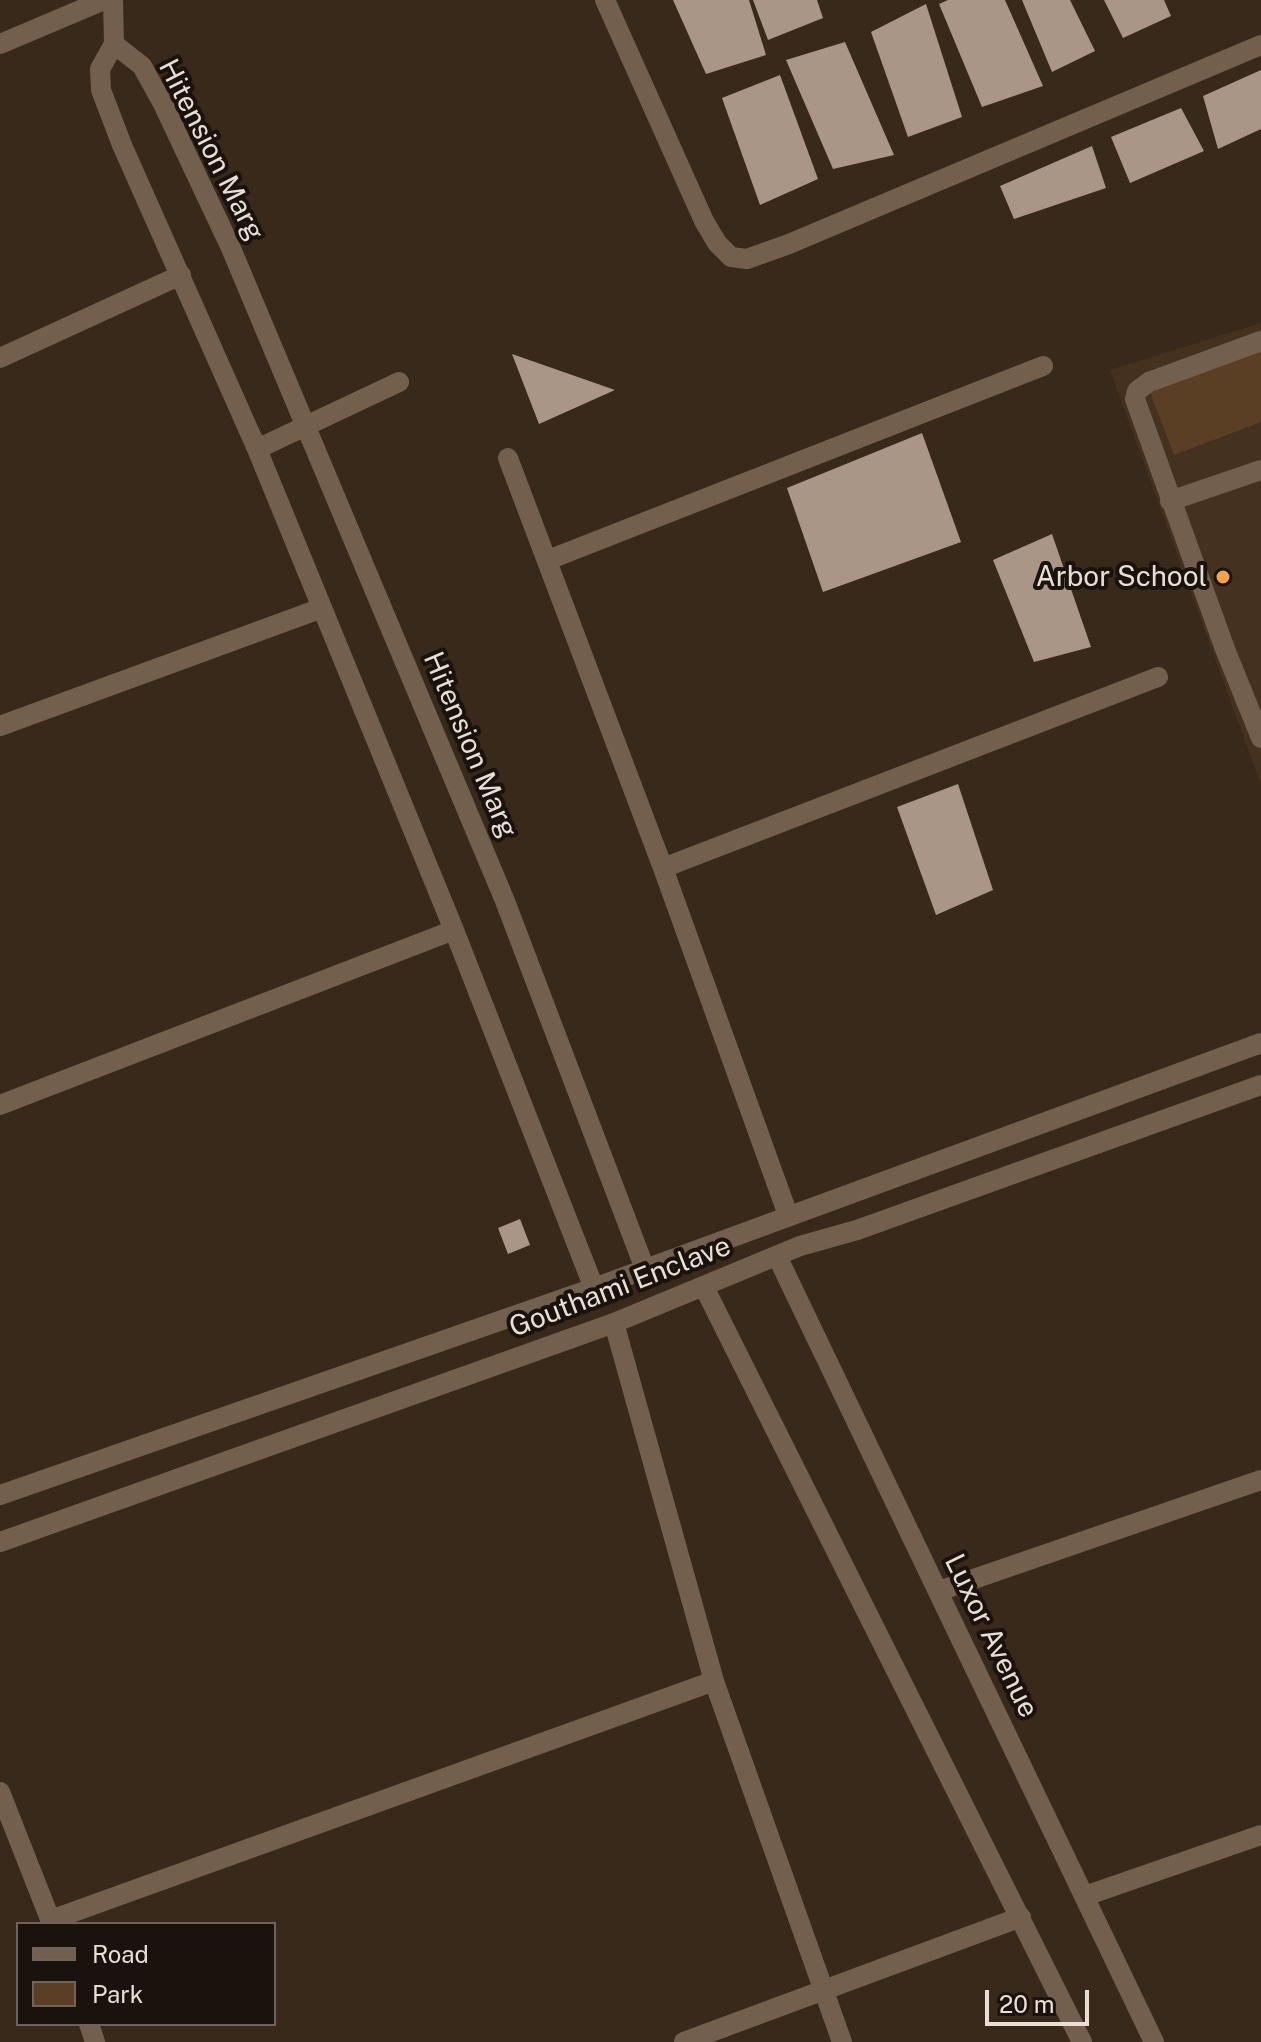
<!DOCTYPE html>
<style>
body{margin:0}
#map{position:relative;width:1261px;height:2042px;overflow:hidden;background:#39291b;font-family:"Public Sans",sans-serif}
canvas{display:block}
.legend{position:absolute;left:16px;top:1922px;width:260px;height:104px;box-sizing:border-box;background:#1a130d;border:2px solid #6d645d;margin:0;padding:10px 14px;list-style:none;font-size:24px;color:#e9ded5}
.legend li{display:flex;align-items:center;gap:16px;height:40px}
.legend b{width:40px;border:2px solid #6d645d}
.scale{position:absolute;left:985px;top:1990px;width:104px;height:36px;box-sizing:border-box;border:4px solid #e9ded5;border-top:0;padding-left:10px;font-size:24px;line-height:28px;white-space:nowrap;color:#e9ded5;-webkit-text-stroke:6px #1a130d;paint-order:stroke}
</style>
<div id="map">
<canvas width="1261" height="2042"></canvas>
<ul class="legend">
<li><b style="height:10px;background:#725f4e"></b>Road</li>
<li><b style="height:22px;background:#5b3f25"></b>Park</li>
</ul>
<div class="scale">20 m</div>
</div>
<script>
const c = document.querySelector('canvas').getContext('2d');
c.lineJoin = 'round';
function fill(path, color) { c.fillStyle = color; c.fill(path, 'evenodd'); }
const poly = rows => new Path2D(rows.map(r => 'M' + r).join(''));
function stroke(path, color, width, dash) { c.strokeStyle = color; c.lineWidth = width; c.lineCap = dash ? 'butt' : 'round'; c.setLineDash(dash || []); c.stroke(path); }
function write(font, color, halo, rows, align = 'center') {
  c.font = font + ' "Public Sans",sans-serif'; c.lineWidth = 8; c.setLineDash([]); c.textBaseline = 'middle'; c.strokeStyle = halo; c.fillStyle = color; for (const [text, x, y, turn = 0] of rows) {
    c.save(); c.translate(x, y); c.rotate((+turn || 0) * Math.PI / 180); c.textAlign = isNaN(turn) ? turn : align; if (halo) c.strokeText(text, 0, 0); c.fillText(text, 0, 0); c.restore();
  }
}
const built = poly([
 [1261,323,1261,785,1110,370]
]);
const green = poly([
 [1261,330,1261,422,1174,455,1143,374]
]);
const building = poly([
 [673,0,749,0,766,55,706,74],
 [753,0,817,0,823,18,768,40],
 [948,0,1005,0,1043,86,982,107,939,4],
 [1022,0,1070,0,1095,51,1052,72],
 [1104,0,1164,0,1171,16,1123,38],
 [926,4,962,117,908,137,871,32],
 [845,42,894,155,833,169,786,60],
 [1261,70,1261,129,1218,149,1203,96],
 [780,75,818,179,760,205,722,98],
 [1181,108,1204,151,1130,183,1111,137],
 [1092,146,1106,188,1014,219,1000,186],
 [512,354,615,390,539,424],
 [922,433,961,542,823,592,787,488],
 [1052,534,1091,647,1034,662,993,560],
 [958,784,993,890,936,915,897,807],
 [520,1219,530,1245,508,1254,498,1228]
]);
const minor = poly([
 [113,0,114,44],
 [605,0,704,221,717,243,731,257,747,259,789,244,1261,45],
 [0,44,104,0],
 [114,44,100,69,101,90,122,145,257,449,454,930,594,1288],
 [114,44,142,66,163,104,230,246,505,901,645,1269],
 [1261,341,1149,382,1137,391,1135,399,1225,649,1261,738],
 [0,358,181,275],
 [257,449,399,382],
 [508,458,663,868,788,1215],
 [1170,501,1261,470],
 [548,560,1043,366],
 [0,726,322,608],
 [663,868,1158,677],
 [0,1105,454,930],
 [777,1256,1154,2042],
 [704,1287,1082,2042],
 [614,1323,714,1681,842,2042],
 [0,1495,594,1288,1261,1043],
 [0,1542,614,1323,800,1246,857,1230,1261,1085],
 [939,1591,1261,1480],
 [0,1792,52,1924],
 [1085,1896,1261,1835],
 [51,1920,714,1681],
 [89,2024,95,2042],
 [684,2042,1021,1917]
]);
const markers = [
 [1223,577,8,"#f8a04b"]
];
const streetNames = [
 ["Hitension Marg",211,150,63],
 ["Hitension Marg",470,745,67],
 ["Gouthami Enclave",620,1287,-21],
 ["Luxor Avenue",991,1636,64]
];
const poiNames = [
 ["Arbor School",1207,577]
];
fill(built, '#45311f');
fill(green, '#5b3f25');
fill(building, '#aa9686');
stroke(minor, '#725f4e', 20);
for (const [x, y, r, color] of markers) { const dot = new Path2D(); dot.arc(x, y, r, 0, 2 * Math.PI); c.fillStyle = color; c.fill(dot); stroke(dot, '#1a130d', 3); }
write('28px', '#e9ded5', '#1a130d', streetNames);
write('28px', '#e9ded5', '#1a130d', poiNames, 'right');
</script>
